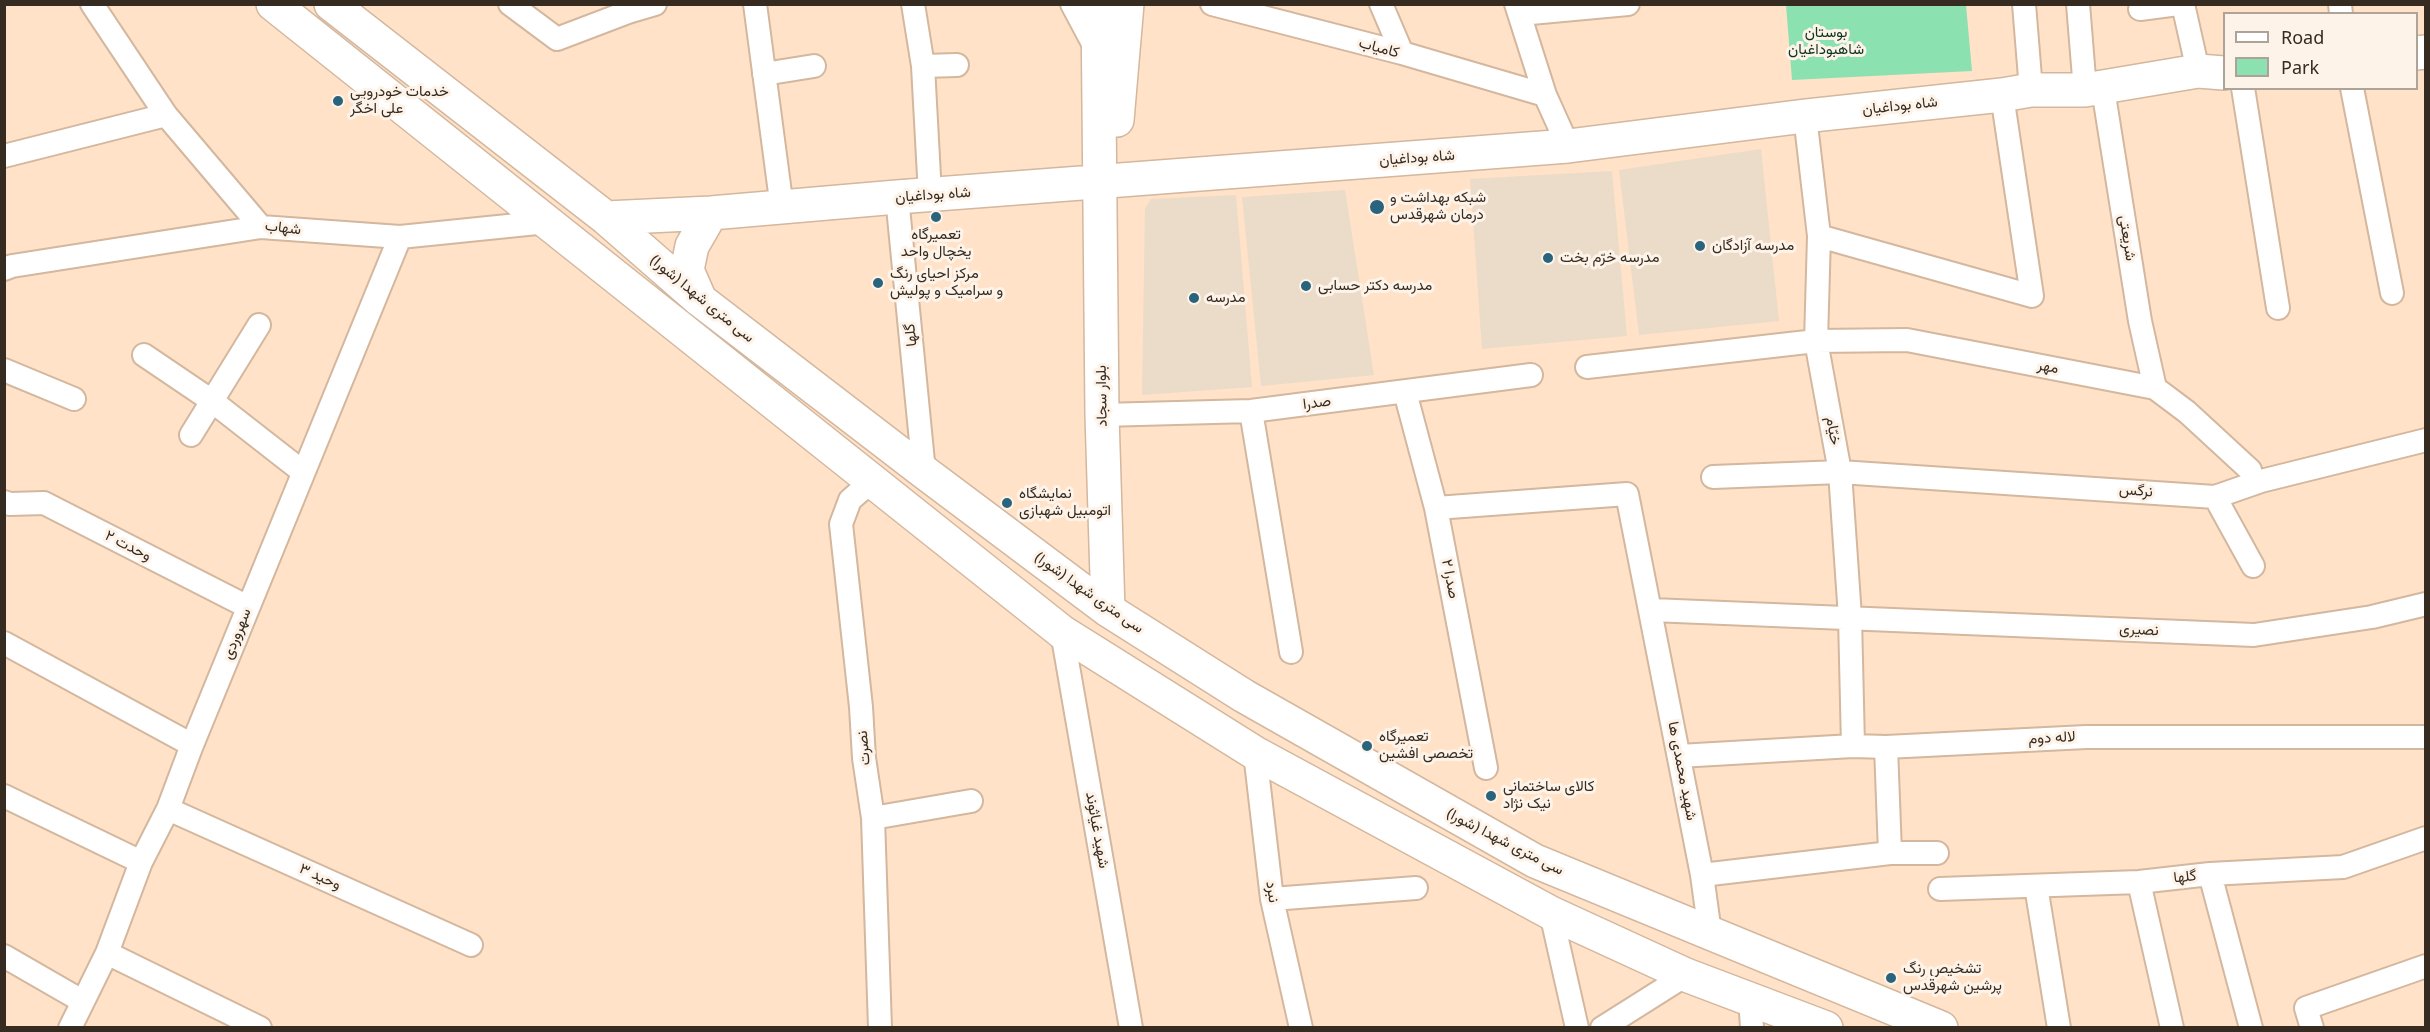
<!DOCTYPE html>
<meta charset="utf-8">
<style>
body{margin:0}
#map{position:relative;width:2430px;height:1032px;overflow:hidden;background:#ffe2c7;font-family:"Noto Sans",sans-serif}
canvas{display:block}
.frame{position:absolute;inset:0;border:6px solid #362b21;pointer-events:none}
.legend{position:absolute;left:2223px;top:12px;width:195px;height:78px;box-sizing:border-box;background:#fef3e8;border:2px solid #aea398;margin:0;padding:8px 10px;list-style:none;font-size:18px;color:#362b21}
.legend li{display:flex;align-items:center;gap:12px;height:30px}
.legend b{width:30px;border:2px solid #aea398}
</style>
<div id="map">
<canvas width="2430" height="1032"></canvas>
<div class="frame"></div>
<ul class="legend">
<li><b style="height:8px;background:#fff"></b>Road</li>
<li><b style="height:16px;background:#8ce1b1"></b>Park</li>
</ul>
</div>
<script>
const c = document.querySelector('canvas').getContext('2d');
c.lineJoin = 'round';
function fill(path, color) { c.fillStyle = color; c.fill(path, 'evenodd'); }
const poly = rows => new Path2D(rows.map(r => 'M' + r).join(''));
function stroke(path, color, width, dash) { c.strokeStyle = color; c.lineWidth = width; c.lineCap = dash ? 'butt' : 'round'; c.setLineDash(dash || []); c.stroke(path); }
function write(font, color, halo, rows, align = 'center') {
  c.font = font + ' "Noto Sans",Vazirmatn,sans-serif'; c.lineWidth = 6; c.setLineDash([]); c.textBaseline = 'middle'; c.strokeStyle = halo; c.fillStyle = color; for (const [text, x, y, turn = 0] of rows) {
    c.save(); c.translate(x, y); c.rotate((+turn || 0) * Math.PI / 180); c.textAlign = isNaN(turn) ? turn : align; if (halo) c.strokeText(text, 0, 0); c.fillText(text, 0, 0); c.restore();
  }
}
const education = poly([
 [1761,149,1779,321,1639,335,1619,170],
 [1612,171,1627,336,1482,349,1470,179],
 [1345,190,1374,375,1261,386,1242,197],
 [1236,195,1252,387,1142,395,1145,208,1151,199]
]);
const green = poly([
 [1786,5,1966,5,1972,71,1792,80]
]);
const street = poly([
 [92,4,166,115,261,227,400,237,547,222],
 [510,4,557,39,628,12,655,4],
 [755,4,782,208],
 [913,4,923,66,930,195],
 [1072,4,1096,49],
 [1212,4,1402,53,1545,95],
 [1381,4,1402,53],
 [1516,4,1545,95,1568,146],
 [2024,4,2031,90],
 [2078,4,2085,90],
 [2183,4,2198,71],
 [2340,4,2341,14],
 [2140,9,2178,4],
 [1520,14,1628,4],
 [923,66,957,65],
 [764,74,814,66],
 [2243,88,2278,308],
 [2352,88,2392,293],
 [2103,89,2140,321,2155,388],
 [1805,116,1819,236,1816,341,1840,472,1850,617,1853,746],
 [4,156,166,115],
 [897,197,924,472],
 [1819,236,2032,296,2002,95],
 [4,269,12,266,261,227],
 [144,355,212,401,303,472],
 [1587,367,1816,341,1907,340,2155,388,2187,412,2250,470],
 [4,370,74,399],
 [1405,392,1436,508,1486,768],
 [1251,411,1291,652],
 [1102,415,1251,411,1531,375],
 [191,435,259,325],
 [1713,477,1840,472,2215,497,2261,481,2426,440],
 [872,481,850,500,841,524,861,707,864,758,873,818,880,1028],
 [2215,497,2253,566],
 [4,502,10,504,44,503,248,607],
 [1436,508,1627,494,1702,875,1710,933],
 [1652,610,2254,635,2372,617,2426,604],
 [1062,632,1131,1028],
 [4,643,192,745],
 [1886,747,1890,853],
 [1255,753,1272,899,1301,1028],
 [1679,756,1853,746,1886,747,2086,737,2426,737],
 [4,796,141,862],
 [168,809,471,945],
 [873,818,971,801],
 [2210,874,2251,1028],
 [1702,875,1890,853,1937,853],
 [2139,882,2172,1028],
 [2036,886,2059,1028],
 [1940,889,2139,882,2210,874,2343,867,2426,838],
 [1272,899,1416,888],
 [1551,913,1577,1028],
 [107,953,260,1028],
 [4,956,82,1001],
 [1750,997,1752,1028],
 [70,1028,107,953,141,862,168,809,192,745,400,237],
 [1602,1028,1686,975],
 [2312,1028,2306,1008,2426,966]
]);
const secondary = poly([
 [273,4,1062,632,1255,753,1551,913,1686,975,1826,1028],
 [331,4,606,218,700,300,924,472,1108,610,1244,696,1535,861,1941,1028],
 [1098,4,1102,415,1108,610],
 [2416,53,2426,52],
 [1117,120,1127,4],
 [606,218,711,213,897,197,1568,146,1805,116,2002,95,2031,90,2085,90,2198,71,2224,73],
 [700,300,687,270,692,246,711,213]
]);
const markers = [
 [338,101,6,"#29637c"],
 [1377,207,8,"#29637c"],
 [936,217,6,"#29637c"],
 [1700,246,6,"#29637c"],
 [1548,258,6,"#29637c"],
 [878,283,6,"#29637c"],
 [1306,286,6,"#29637c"],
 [1194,298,6,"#29637c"],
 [1007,503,6,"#29637c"],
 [1367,746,6,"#29637c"],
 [1491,796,6,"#29637c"],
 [1891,978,6,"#29637c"]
];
const parkNames = [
 ["بوستان",1826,33],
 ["شاهبوداغیان",1826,50]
];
const streetNames = [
 ["کامیاب",1379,48,15],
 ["شاه بوداغیان",1900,106,-6],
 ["شاه بوداغیان",1417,158,-4],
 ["شاه بوداغیان",933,195,-4],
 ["شهاب",283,228,7],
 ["شریعتی",2127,238,81],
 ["سی متری شهدا (شورا)",702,299,39],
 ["گلها",911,335,-96],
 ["مهر",2048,367,11],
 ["بلوار سجاد",1102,396,-91],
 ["صدرا",1317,403,-7],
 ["خیّام",1833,431,80],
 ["نرگس",2136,491,4],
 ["وحدت ۲",128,546,27],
 ["صدرا ۲",1450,579,79],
 ["سی متری شهدا (شورا)",1089,593,35],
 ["نصیری",2139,630,3],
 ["سهروردی",237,634,-68],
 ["لاله دوم",2052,738,-3],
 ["نصرت",864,748,-95],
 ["شهید محمدی ها",1682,771,79],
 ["شهید غیاثوند",1097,830,80],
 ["سی متری شهدا (شورا)",1505,842,27],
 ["وحید ۳",320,877,24],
 ["گلها",2185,877,-6],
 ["نبرد",1272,892,82]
];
const poiNames = [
 ["خدمات خودرویی",350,92],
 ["علی اخگر",350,109],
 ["شبکه بهداشت و",1390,198],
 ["درمان شهرقدس",1390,215],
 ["تعمیرگاه",936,235,"center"],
 ["یخچال واحد",936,252,"center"],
 ["مدرسه آزادگان",1712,246],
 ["مدرسه خرّم بخت",1560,258],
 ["مرکز احیای رنگ",890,274],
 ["و سرامیک و پولیش",890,291],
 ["مدرسه دکتر حسابی",1318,286],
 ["مدرسه",1206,298],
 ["نمایشگاه",1019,494],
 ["اتومبیل شهبازی",1019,511],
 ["تعمیرگاه",1379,737],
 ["تخصصی افشین",1379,754],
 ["کالای ساختمانی",1503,787],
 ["نیک نژاد",1503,804],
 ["تشخیص رنگ",1903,969],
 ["پرشین شهرقدس",1903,986]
];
fill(education, '#ebdbc9');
fill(green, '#8ce1b1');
stroke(street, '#d3b79e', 26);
stroke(secondary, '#d3b79e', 36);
stroke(street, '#fff', 22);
stroke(secondary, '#fff', 33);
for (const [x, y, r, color] of markers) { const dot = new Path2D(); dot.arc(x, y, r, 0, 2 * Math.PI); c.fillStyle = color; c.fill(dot); stroke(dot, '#fef3e8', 2); }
write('15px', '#0d3421', '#fef3e8', parkNames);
write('15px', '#362b21', '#fef3e8', streetNames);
write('15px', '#362b21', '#fef3e8', poiNames, 'left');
</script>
